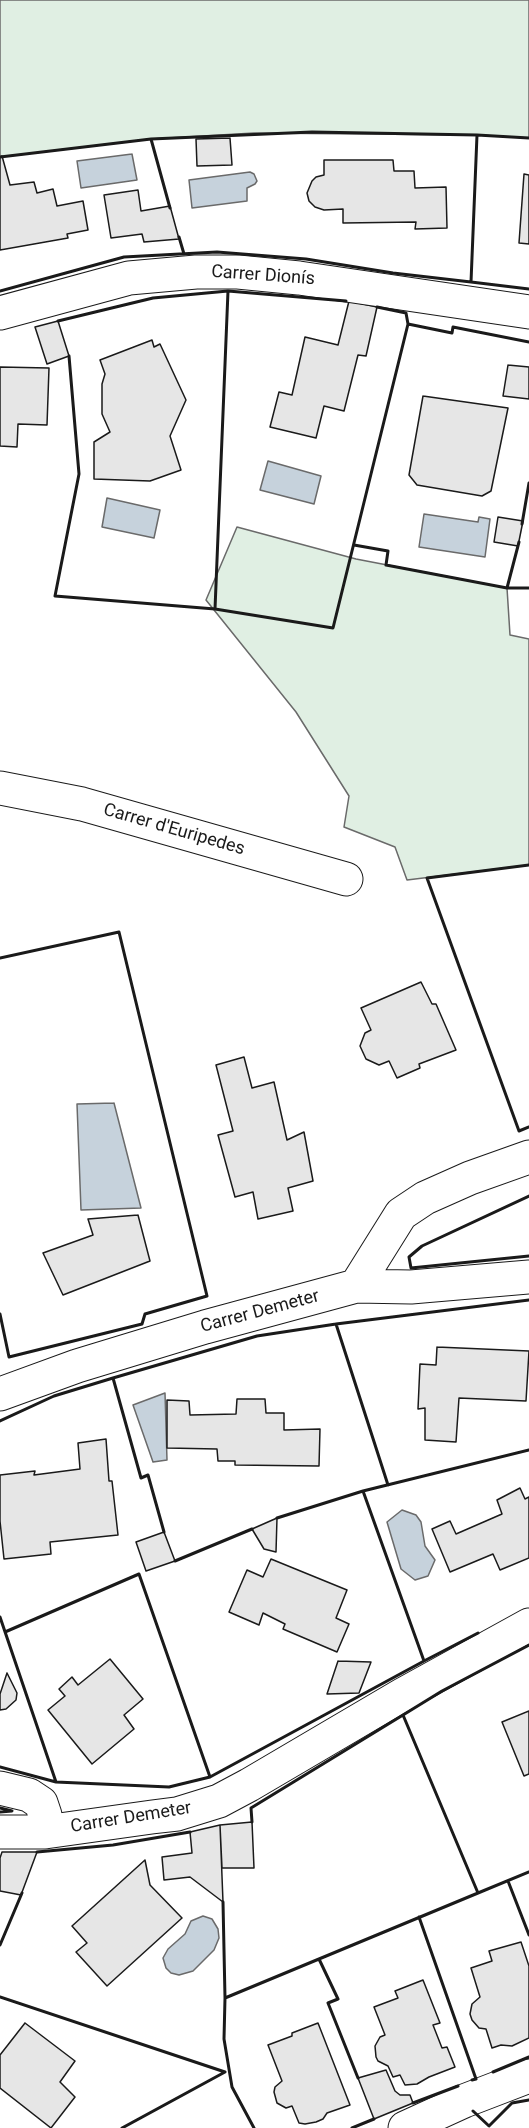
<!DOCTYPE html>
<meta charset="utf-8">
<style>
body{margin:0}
canvas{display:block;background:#fff}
</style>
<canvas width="529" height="2128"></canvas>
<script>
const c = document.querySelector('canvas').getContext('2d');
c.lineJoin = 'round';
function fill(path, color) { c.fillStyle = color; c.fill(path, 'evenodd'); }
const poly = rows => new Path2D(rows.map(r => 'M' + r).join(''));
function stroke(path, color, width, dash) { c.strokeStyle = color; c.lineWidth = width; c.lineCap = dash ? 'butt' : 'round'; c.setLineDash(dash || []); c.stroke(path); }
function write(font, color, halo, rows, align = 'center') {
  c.font = font + ' Roboto,sans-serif'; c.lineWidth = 4.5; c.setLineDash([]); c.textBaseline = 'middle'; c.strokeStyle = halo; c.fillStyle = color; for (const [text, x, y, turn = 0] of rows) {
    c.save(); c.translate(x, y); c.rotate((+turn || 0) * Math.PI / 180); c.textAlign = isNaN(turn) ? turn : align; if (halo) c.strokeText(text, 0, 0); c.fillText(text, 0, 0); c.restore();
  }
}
const green = poly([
 [0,0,529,0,529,138,477,135,254,133,151,139,0,157,0,0],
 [237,527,356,559,507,588,510,635,529,639,529,865,407,880,395,847,344,827,349,796,296,712,206,600,237,527]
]);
const water = poly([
 [132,154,137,180,81,188,77,161,132,154],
 [250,172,254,174,257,181,255,184,247,188,247,201,192,208,189,180,250,172],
 [268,461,321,476,314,504,260,490,268,461],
 [107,498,160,510,154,538,102,527,107,498],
 [424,514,478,522,479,517,490,519,485,557,419,547,424,514],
 [114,1103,141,1208,81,1210,77,1104,114,1103],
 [165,1393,167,1460,153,1462,133,1405,165,1393],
 [402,1510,416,1515,421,1522,425,1546,435,1560,428,1576,415,1580,401,1569,387,1522,402,1510],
 [203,1916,212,1919,218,1929,219,1938,214,1950,193,1971,179,1975,171,1973,166,1968,163,1958,168,1949,185,1934,191,1921,203,1916]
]);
const building = poly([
 [230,138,232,165,197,166,196,139,230,138],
 [2,156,10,185,34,182,37,193,53,189,57,206,83,201,88,230,67,234,68,238,0,250,0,157,2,156],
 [324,160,393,160,394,171,414,171,415,188,446,187,447,228,415,229,416,222,343,223,343,209,324,210,315,207,309,201,307,193,312,181,316,177,324,175,324,160],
 [524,174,529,175,529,244,519,243,524,174],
 [138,190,141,211,170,206,179,239,144,242,142,234,111,238,104,195,138,190],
 [349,301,377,307,366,356,358,355,344,411,324,406,316,438,270,427,279,392,292,395,305,337,338,345,349,301],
 [58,321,69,356,47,364,35,327,58,321],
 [152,340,154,347,160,344,186,400,170,436,181,470,150,481,94,479,94,442,110,432,102,414,102,384,105,374,100,360,152,340],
 [508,365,529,367,529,399,503,396,508,365],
 [0,367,49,368,47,425,18,424,17,447,0,446,0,367],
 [423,396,508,408,491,491,482,496,417,485,409,475,423,396],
 [498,517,523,521,518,546,494,542,498,517],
 [421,982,432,1004,436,1004,456,1050,419,1064,420,1068,397,1078,389,1061,379,1065,366,1059,360,1046,365,1033,371,1030,361,1008,421,982],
 [244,1057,252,1088,274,1082,287,1140,304,1132,313,1181,288,1188,293,1211,258,1219,253,1192,235,1197,218,1135,233,1131,216,1065,244,1057],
 [138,1215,150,1261,63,1295,43,1253,93,1235,88,1219,138,1215],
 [437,1347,529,1351,526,1401,459,1398,456,1442,425,1440,425,1408,418,1409,420,1364,436,1365,437,1347],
 [237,1399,265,1399,266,1413,284,1413,284,1430,320,1429,319,1466,235,1465,235,1461,218,1461,217,1449,167,1448,167,1400,189,1401,190,1415,236,1414,237,1399],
 [106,1439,109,1481,112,1481,118,1535,50,1542,51,1554,4,1559,0,1521,0,1475,35,1471,34,1475,80,1469,78,1443,106,1439],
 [520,1488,525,1499,529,1497,529,1558,500,1570,493,1554,450,1572,432,1529,450,1521,456,1534,502,1514,497,1500,520,1488],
 [277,1518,276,1552,264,1549,252,1529,277,1518],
 [164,1532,175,1561,146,1571,136,1542,164,1532],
 [271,1559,347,1590,336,1618,349,1624,337,1652,283,1629,285,1624,263,1613,259,1625,229,1612,247,1570,263,1577,271,1559],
 [110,1659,143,1699,124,1715,134,1729,92,1764,48,1710,65,1696,59,1689,72,1677,78,1685,110,1659],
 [338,1661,371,1662,359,1693,327,1694,338,1661],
 [7,1673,17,1693,16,1700,6,1709,0,1710,0,1694,7,1673],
 [529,1711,529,1774,524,1776,502,1722,529,1711],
 [252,1822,254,1868,222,1868,220,1825,252,1822],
 [220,1825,223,1902,190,1877,164,1880,162,1857,192,1853,190,1832,220,1825],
 [2,1852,37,1852,21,1895,0,1891,0,1858,2,1852],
 [145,1860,150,1885,182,1918,107,1986,76,1952,87,1943,72,1926,145,1860],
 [521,1942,529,1966,529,2038,512,2046,501,2045,492,2048,486,2029,479,2028,472,2020,470,2014,472,2004,480,1997,471,1968,492,1961,489,1951,521,1942],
 [423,1980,440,2023,433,2025,442,2048,447,2047,455,2067,429,2077,417,2084,405,2085,400,2075,393,2077,388,2066,378,2061,376,2057,375,2046,380,2037,385,2035,374,2007,398,1998,395,1991,423,1980],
 [25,2023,75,2061,60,2082,75,2097,51,2128,0,2088,0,2055,25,2023],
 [318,2023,350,2105,327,2113,323,2119,316,2122,305,2124,299,2123,292,2106,286,2108,277,2103,274,2092,275,2087,282,2081,268,2045,292,2036,292,2033,318,2023],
 [386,2070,395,2091,400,2095,410,2095,413,2103,374,2119,358,2078,386,2070]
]);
const minor = poly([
 [0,313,129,278,196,272,238,272,299,278,529,312],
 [0,788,82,804,346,879],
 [356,1286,401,1214,425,1198,470,1178,529,1157],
 [0,1394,77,1366,205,1327,356,1286,411,1287,529,1277],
 [0,1788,29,1795,41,1803,45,1815,45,1832],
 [0,1832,45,1832,152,1817,177,1814,219,1801,249,1785,402,1695,529,1625],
 [405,2128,464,2101,529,2076]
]);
const wall = poly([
 [477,135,529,138],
 [0,157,151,139],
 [179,237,184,254],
 [471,282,529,289],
 [0,291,124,257,217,252,306,259,393,273,471,282,477,135,312,132,151,139,170,208],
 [346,301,228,291,215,609,333,628,408,324,406,313,377,307],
 [58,321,153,298,228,291],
 [408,324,452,333,453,327,529,342],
 [69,356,79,474,55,596,215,609],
 [522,524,529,483],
 [354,545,388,551,386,565,507,588,519,542],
 [507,588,529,588],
 [529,865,427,878,519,1131,529,1127],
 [0,958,119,932,207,1296,145,1314,142,1324,9,1357,0,1314],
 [529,1196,422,1246,409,1257,411,1268,529,1256],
 [113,1378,257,1336,336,1324],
 [0,1421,54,1396,113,1378,141,1478,148,1475,164,1532],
 [388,1485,336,1324,529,1300],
 [363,1491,529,1450],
 [175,1561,252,1529],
 [0,1617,56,1782,0,1767],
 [5,1632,139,1574,210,1777,169,1787,56,1782],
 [424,1661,478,1633],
 [403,1715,442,1691,529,1645],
 [210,1777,424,1661,363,1491,277,1518],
 [0,1808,12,1811,0,1812],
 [37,1852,113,1845,190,1832],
 [508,1881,529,1935],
 [478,1893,529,1872],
 [223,1902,225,1998,478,1893,403,1715,251,1808,252,1822],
 [419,1917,476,2079,472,2080],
 [0,1945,22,1893],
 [319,1959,338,1999,328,2003,358,2078],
 [0,1997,225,2072,122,2128],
 [225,1998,224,2039,232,2087,254,2128],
 [493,2072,529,2057],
 [413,2103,458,2086],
 [473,2111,489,2126,512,2103,529,2100],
 [352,2128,374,2119]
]);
const streetNames = [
 ["Carrer Dionís",263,276,4],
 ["Carrer d'Euripedes",174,830,16],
 ["Carrer Demeter",260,1312,-15],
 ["Carrer Demeter",131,1818,-9]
];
fill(green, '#e0efe3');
stroke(green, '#6a6a6a', 1.5);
fill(water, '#c6d2dc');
stroke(water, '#6a6a6a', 1.5);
fill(building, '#e6e6e6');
stroke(building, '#1a1a1a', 1.5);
stroke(minor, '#1a1a1a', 35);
stroke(minor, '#fff', 33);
stroke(wall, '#1a1a1a', 3);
write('18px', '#1a1a1a', '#fff', streetNames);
</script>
